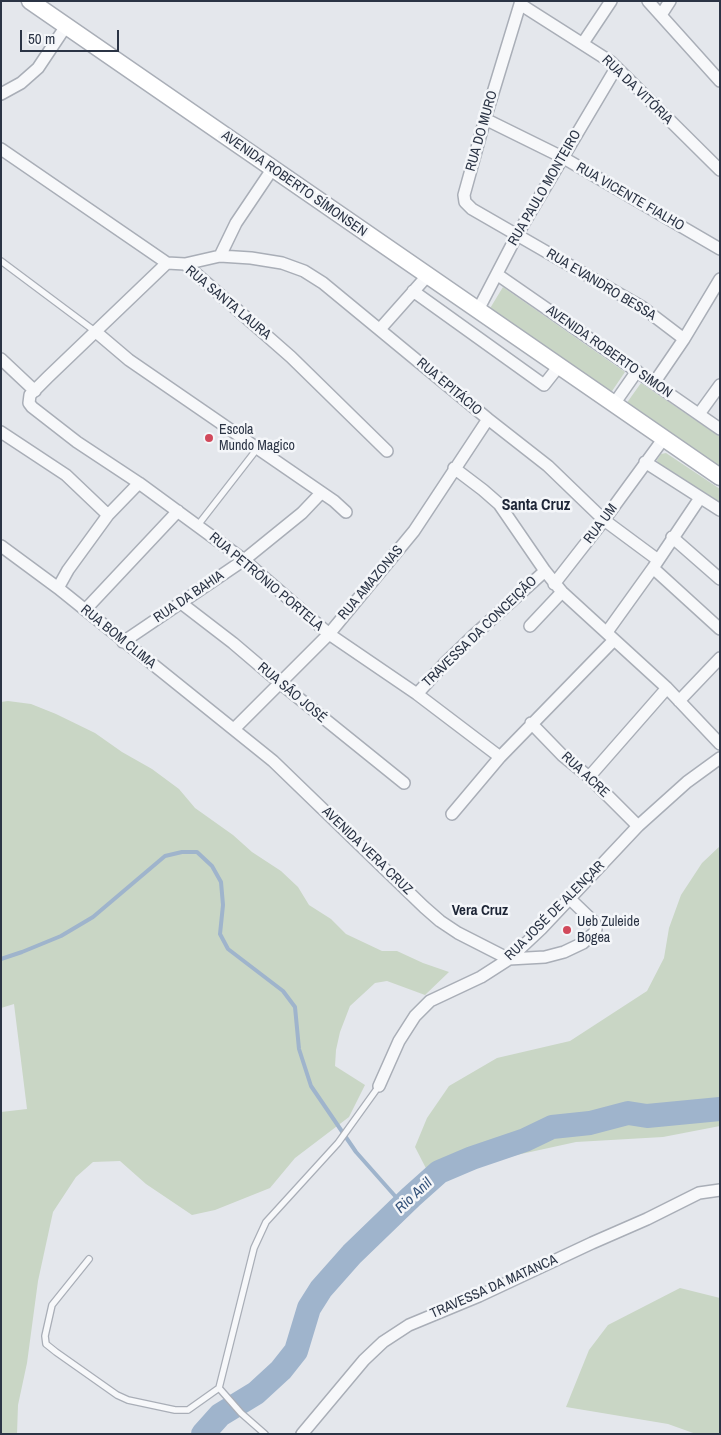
<!DOCTYPE html>
<meta charset="utf-8">
<style>
body{margin:0}
#map{position:relative;width:721px;height:1435px;overflow:hidden;background:#e4e7ec;font-family:"Archivo Narrow",sans-serif}
canvas{display:block}
.frame{position:absolute;inset:0;border:2px solid #2b3445;pointer-events:none}
.scale{position:absolute;left:20px;top:30px;width:99px;height:22px;box-sizing:border-box;border:2px solid #2b3445;border-top:0;padding-left:6px;font-size:15px;line-height:18px;white-space:nowrap;color:#2b3445;-webkit-text-stroke:4px #f4f6f9;paint-order:stroke}
</style>
<div id="map">
<canvas width="721" height="1435"></canvas>
<div class="frame"></div>
<div class="scale">50 m</div>
</div>
<script>
const c = document.querySelector('canvas').getContext('2d');
c.lineJoin = 'round';
function fill(path, color) { c.fillStyle = color; c.fill(path, 'evenodd'); }
const poly = rows => new Path2D(rows.map(r => 'M' + r).join(''));
function stroke(path, color, width, dash) { c.strokeStyle = color; c.lineWidth = width; c.lineCap = dash ? 'butt' : 'round'; c.setLineDash(dash || []); c.stroke(path); }
function write(font, color, halo, rows, align = 'center') {
  c.font = font + ' "Archivo Narrow",sans-serif'; c.lineWidth = 5; c.setLineDash([]); c.textBaseline = 'middle'; c.strokeStyle = halo; c.fillStyle = color; for (const [text, x, y, turn = 0] of rows) {
    c.save(); c.translate(x, y); c.rotate((+turn || 0) * Math.PI / 180); c.textAlign = isNaN(turn) ? turn : align; if (halo) c.strokeText(text, 0, 0); c.fillText(text, 0, 0); c.restore();
  }
}
const green = poly([
 [503,287,625,372,610,394,489,310],
 [641,383,720,437,720,468,626,404],
 [666,453,720,489,720,505,658,465,657,460,661,454],
 [8,701,31,704,56,714,95,733,122,752,152,769,179,789,195,808,233,835,252,852,281,871,298,887,309,905,331,919,346,934,382,951,397,951,423,963,449,972,425,995,387,981,375,983,350,1006,340,1032,336,1050,335,1066,365,1085,349,1117,295,1158,270,1188,215,1210,192,1215,146,1184,120,1161,93,1162,76,1177,53,1212,38,1281,27,1363,18,1405,17,1434,1,1434,1,1112,27,1109,14,1004,1,1008,1,702],
 [720,846,720,1126,663,1137,576,1142,512,1156,450,1176,431,1178,415,1147,427,1118,449,1086,497,1058,570,1041,647,991,664,958,669,928,681,895,702,863],
 [680,1288,720,1298,720,1434,696,1434,668,1424,566,1407,589,1350,608,1325]
]);
const stream = poly([
 [1,959,22,952,61,936,93,917,165,856,182,852,197,852,212,866,221,882,223,905,220,934,228,949,283,991,295,1007,299,1049,311,1086,356,1152,403,1205]
]);
const river = poly([
 [203,1434,220,1415,256,1393,281,1370,296,1351,309,1308,321,1289,352,1254,411,1197,439,1172,472,1158,525,1140,552,1127,590,1123,628,1113,647,1116,720,1109]
]);
const lane = poly([
 [1,261,96,332],
 [198,525,257,449],
 [89,1259,52,1305,45,1336,46,1344,56,1352,117,1395,128,1400,175,1410,188,1410,219,1388],
 [265,1434,241,1413,219,1388,254,1248,266,1222,338,1143,379,1086]
]);
const street = poly([
 [521,1,485,119,464,195,465,202,472,209,642,307,684,339],
 [648,1,720,81],
 [520,4,611,62,720,170],
 [661,15,670,1],
 [583,43,611,1],
 [1,94,21,83,38,68,66,26],
 [485,119,562,157,720,249],
 [1,149,167,263,185,264,220,256,251,258,282,263,304,271,323,283,488,419,548,466,604,520,658,560],
 [220,256,236,223,273,168],
 [167,263,48,377,30,395,29,403,32,407,77,442,139,483,244,560,329,634,417,694,500,757],
 [185,264,291,357,387,451],
 [498,275,720,429],
 [413,291,544,385,559,366],
 [478,310,517,235,616,68],
 [380,329,428,275],
 [96,332,129,360,334,501,346,512],
 [1,359,35,391],
 [654,383,684,339,720,279],
 [614,404,637,371],
 [699,414,720,385],
 [1,432,66,475,108,515],
 [645,462,720,510],
 [454,468,483,490,499,504,545,571,562,592,667,688,720,744],
 [672,537,720,579],
 [1,546,58,588,273,761,424,907,440,921,458,933,509,959,545,957,564,952,583,943,594,933,596,929,594,922,569,898],
 [653,568,720,629],
 [554,584,604,520,664,438],
 [58,588,68,570,108,515,139,483],
 [181,603,233,643,280,683,404,783],
 [85,610,178,511],
 [530,626,562,592],
 [607,632,653,568,700,498],
 [123,642,244,560,302,513,321,493],
 [417,694,445,663,473,636,545,571],
 [679,701,720,658],
 [531,723,562,755,589,777,638,826],
 [234,729,329,634,376,577,414,531,488,419],
 [589,777,667,688],
 [452,814,500,757,614,640],
 [379,1086,399,1041,415,1016,430,1001,481,977,509,959,541,929,638,826,687,782,720,758],
 [302,1434,364,1360,383,1342,409,1325,479,1296,592,1243,647,1219,699,1193,720,1190]
]);
const secondary = poly([
 [30,1,720,477]
]);
const markers = [
 [209,438,5,"#d1495b"],
 [567,930,5,"#d1495b"]
];
const streetNames = [
 ["RUA DA VITÓRIA",637,90,44],
 ["RUA DO MURO",482,131,-74],
 ["AVENIDA ROBERTO SÍMONSEN",294,184,35],
 ["RUA PAULO MONTEIRO",545,188,-60],
 ["RUA VICENTE FIALHO",630,197,30],
 ["RUA EVANDRO BESSA",601,285,31],
 ["RUA SANTA LAURA",228,303,40],
 ["AVENIDA ROBERTO SIMON",609,352,35],
 ["RUA EPITÁCIO",449,387,40],
 ["RUA UM",601,524,-53],
 ["RUA PETRÔNIO PORTELA",266,582,40],
 ["RUA AMAZONAS",371,583,-50],
 ["RUA DA BAHIA",189,597,-34],
 ["TRAVESSA DA CONCEIÇÃO",480,632,-44],
 ["RUA BOM CLIMA",118,637,39],
 ["RUA SÃO JOSÉ",292,693,40],
 ["RUA ACRE",585,775,43],
 ["AVENIDA VERA CRUZ",367,851,44],
 ["RUA JOSÉ DE ALENÇAR",555,911,-45],
 ["TRAVESSA DA MATANCA",494,1287,-24]
];
const poiNames = [
 ["Escola",219,430],
 ["Mundo Magico",219,446],
 ["Ueb Zuleide",577,922],
 ["Bogea",577,938]
];
const neighbourhoodNames = [
 ["Vera Cruz",480,911]
];
const waterNames = [
 ["Rio Anil",414,1196,-43]
];
const quarterNames = [
 ["Santa Cruz",536,506]
];
fill(green, '#c9d6c5');
stroke(stream, '#9fb4cc', 4);
stroke(river, '#9fb4cc', 24);
stroke(lane, '#a9aeb7', 8);
stroke(street, '#a9aeb7', 14);
stroke(secondary, '#a9aeb7', 19);
stroke(lane, '#f7f8fa', 5.5);
stroke(street, '#f7f8fa', 11);
stroke(secondary, '#fff', 16);
for (const [x, y, r, color] of markers) { const dot = new Path2D(); dot.arc(x, y, r, 0, 2 * Math.PI); c.fillStyle = color; c.fill(dot); stroke(dot, '#f4f6f9', 2); }
write('14px', '#2b3445', '#f4f6f9', streetNames);
write('14px', '#2b3445', '#f4f6f9', poiNames, 'left');
write('bold 15px', '#1d2536', '#f4f6f9', neighbourhoodNames);
write('italic 15px', '#34527a', '#f4f6f9', waterNames);
write('bold 16px', '#1d2536', '#f4f6f9', quarterNames);
</script>
